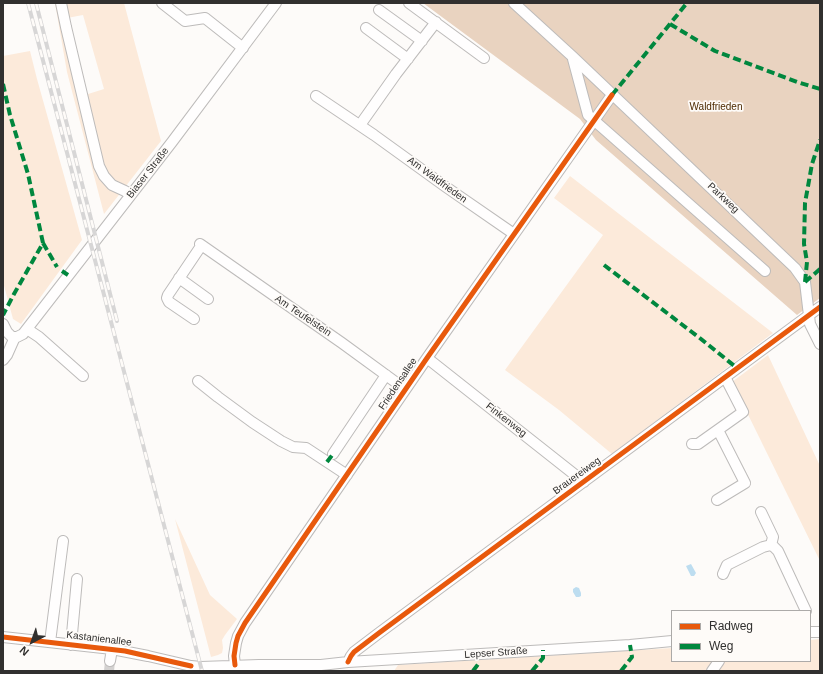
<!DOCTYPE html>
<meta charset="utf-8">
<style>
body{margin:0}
#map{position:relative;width:823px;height:674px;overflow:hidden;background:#fdfbf9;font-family:Arial,sans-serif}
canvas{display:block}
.frame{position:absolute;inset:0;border:4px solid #31302f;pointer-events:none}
.legend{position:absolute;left:671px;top:610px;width:140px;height:52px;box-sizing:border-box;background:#fefbf8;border:1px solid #acaaa8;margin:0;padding:5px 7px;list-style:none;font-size:12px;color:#31302f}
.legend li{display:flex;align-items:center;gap:8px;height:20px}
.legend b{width:20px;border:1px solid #acaaa8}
.north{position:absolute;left:12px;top:622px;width:40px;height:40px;-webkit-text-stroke:3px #fefbf8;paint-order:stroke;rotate:221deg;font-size:11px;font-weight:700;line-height:16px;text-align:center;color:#31302f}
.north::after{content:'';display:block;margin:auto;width:14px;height:18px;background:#31302f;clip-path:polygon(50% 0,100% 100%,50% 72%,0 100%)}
</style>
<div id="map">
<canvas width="823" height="674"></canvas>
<div class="frame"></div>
<ul class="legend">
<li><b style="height:5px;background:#e8590c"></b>Radweg</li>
<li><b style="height:5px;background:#00873e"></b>Weg</li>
</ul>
<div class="north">N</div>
</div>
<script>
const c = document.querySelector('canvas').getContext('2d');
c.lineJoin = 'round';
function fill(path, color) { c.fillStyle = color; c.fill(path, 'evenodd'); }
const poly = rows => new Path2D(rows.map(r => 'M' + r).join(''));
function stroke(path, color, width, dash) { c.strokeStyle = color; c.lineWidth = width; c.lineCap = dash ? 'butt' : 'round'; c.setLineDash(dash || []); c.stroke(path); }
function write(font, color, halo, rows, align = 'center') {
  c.font = font + ' Arial,sans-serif'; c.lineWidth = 3.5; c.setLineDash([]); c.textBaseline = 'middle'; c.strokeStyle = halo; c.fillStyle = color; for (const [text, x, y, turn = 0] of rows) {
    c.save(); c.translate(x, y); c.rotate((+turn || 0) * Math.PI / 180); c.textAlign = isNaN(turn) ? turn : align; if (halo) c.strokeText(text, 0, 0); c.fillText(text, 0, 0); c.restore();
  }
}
const green = poly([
 [55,3,124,3,161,141,104,214,67,72],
 [83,15,104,89,85,95,67,18],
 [30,51,37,79,82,240,21,324,13,319,3,282,3,56],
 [570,176,773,333,612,454,559,410,505,370,603,235,554,198],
 [768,355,820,466,820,561,732,382],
 [175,519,210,595,237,619,225,635,222,640,223,648,222,653,218,655,211,657],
 [820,639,820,671,394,671,398,665,672,648,672,661,810,661,810,640]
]);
const forest = poly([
 [423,3,820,3,820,298,797,315,596,140,580,119]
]);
const water = poly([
 [691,564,696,573,694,576,691,576,686,566],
 [576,587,579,588,581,593,581,596,579,597,576,597,573,592,573,589]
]);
const minorTunnel = poly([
 [109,671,110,661]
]);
const minor = poly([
 [61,3,66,27,99,166,104,176,112,185,125,191,131,195],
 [162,3,185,21,205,18,243,48],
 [409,3,484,58],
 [514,3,573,57,795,268,805,282,810,324,820,344],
 [379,10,422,41],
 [366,28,408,59],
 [573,59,588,115,765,271],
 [316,96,374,135,446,187,514,234],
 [360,125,396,74,436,22],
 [200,244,342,343,405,389],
 [179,278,208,299],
 [194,319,169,302,167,298,168,295,201,246],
 [3,324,7,332,12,337,15,337],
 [27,329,39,337,83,376],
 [15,337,17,337,23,334,172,142,276,3],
 [427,358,584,482],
 [3,360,7,355,15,337],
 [198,381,218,397,252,422,281,441,293,447,306,448,347,475],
 [692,444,698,444,743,412,725,377],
 [333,454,386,375],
 [717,500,745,483,718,430],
 [761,512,773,537,771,545],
 [723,574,727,565,763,547,771,545,774,547,778,551,806,611],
 [810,632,820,632],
 [3,637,112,649,148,656,191,666,201,667,259,665,321,665,348,662,630,645,672,641],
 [50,642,63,541],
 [71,645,77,579],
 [110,661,112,649],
 [348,662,351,656,354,652,379,633,820,307],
 [235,665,234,656,236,643,238,636,245,623,427,358,612,95],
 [712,671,719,661]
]);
const rail = poly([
 [28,3,202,671],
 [36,3,117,321]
]);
const quiet = poly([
 [670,24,715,51,797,82,820,89],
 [3,84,10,115,28,174,43,243,14,294,3,315],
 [612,95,687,3],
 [43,243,57,267],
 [604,265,701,339,737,368],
 [62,271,68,275],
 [805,282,807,262,804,244,805,203,812,164,820,140],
 [805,282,820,269],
 [327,462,333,454],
 [473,671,479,663],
 [532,671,543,658,543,650],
 [621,671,632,657,630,645]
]);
const cycleway = poly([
 [3,637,125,651,191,666],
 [348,662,351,656,354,652,379,633,820,307],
 [235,665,234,656,236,643,238,636,245,623,427,358,612,95]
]);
const parkNames = [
 ["Waldfrieden",716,107]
];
const streetNames = [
 ["Biaser Straße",148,173,-52],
 ["Am Waldfrieden",437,180,36],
 ["Parkweg",723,198,43],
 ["Am Teufelstein",303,316,34],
 ["Friedensallee",398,384,-56],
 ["Finkenweg",506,420,38],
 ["Brauereiweg",577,476,-36],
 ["Kastanienallee",99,639,7],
 ["Lepser Straße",496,653,-4]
];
fill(green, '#fceada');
fill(forest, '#e9d3c0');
fill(water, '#bdddf0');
stroke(minorTunnel, '#d4d2d1', 10, [10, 5]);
stroke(minor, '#bdbbba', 12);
stroke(minor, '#fffefe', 10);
stroke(rail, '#d7d6d6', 4);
stroke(rail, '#fefbf8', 2.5, [8]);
stroke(quiet, '#00873e', 4, [8, 4]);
stroke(cycleway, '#e8590c', 5);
write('10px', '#4d2a00', '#fefbf8', parkNames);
write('10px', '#31302f', '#fefbf8', streetNames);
</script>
